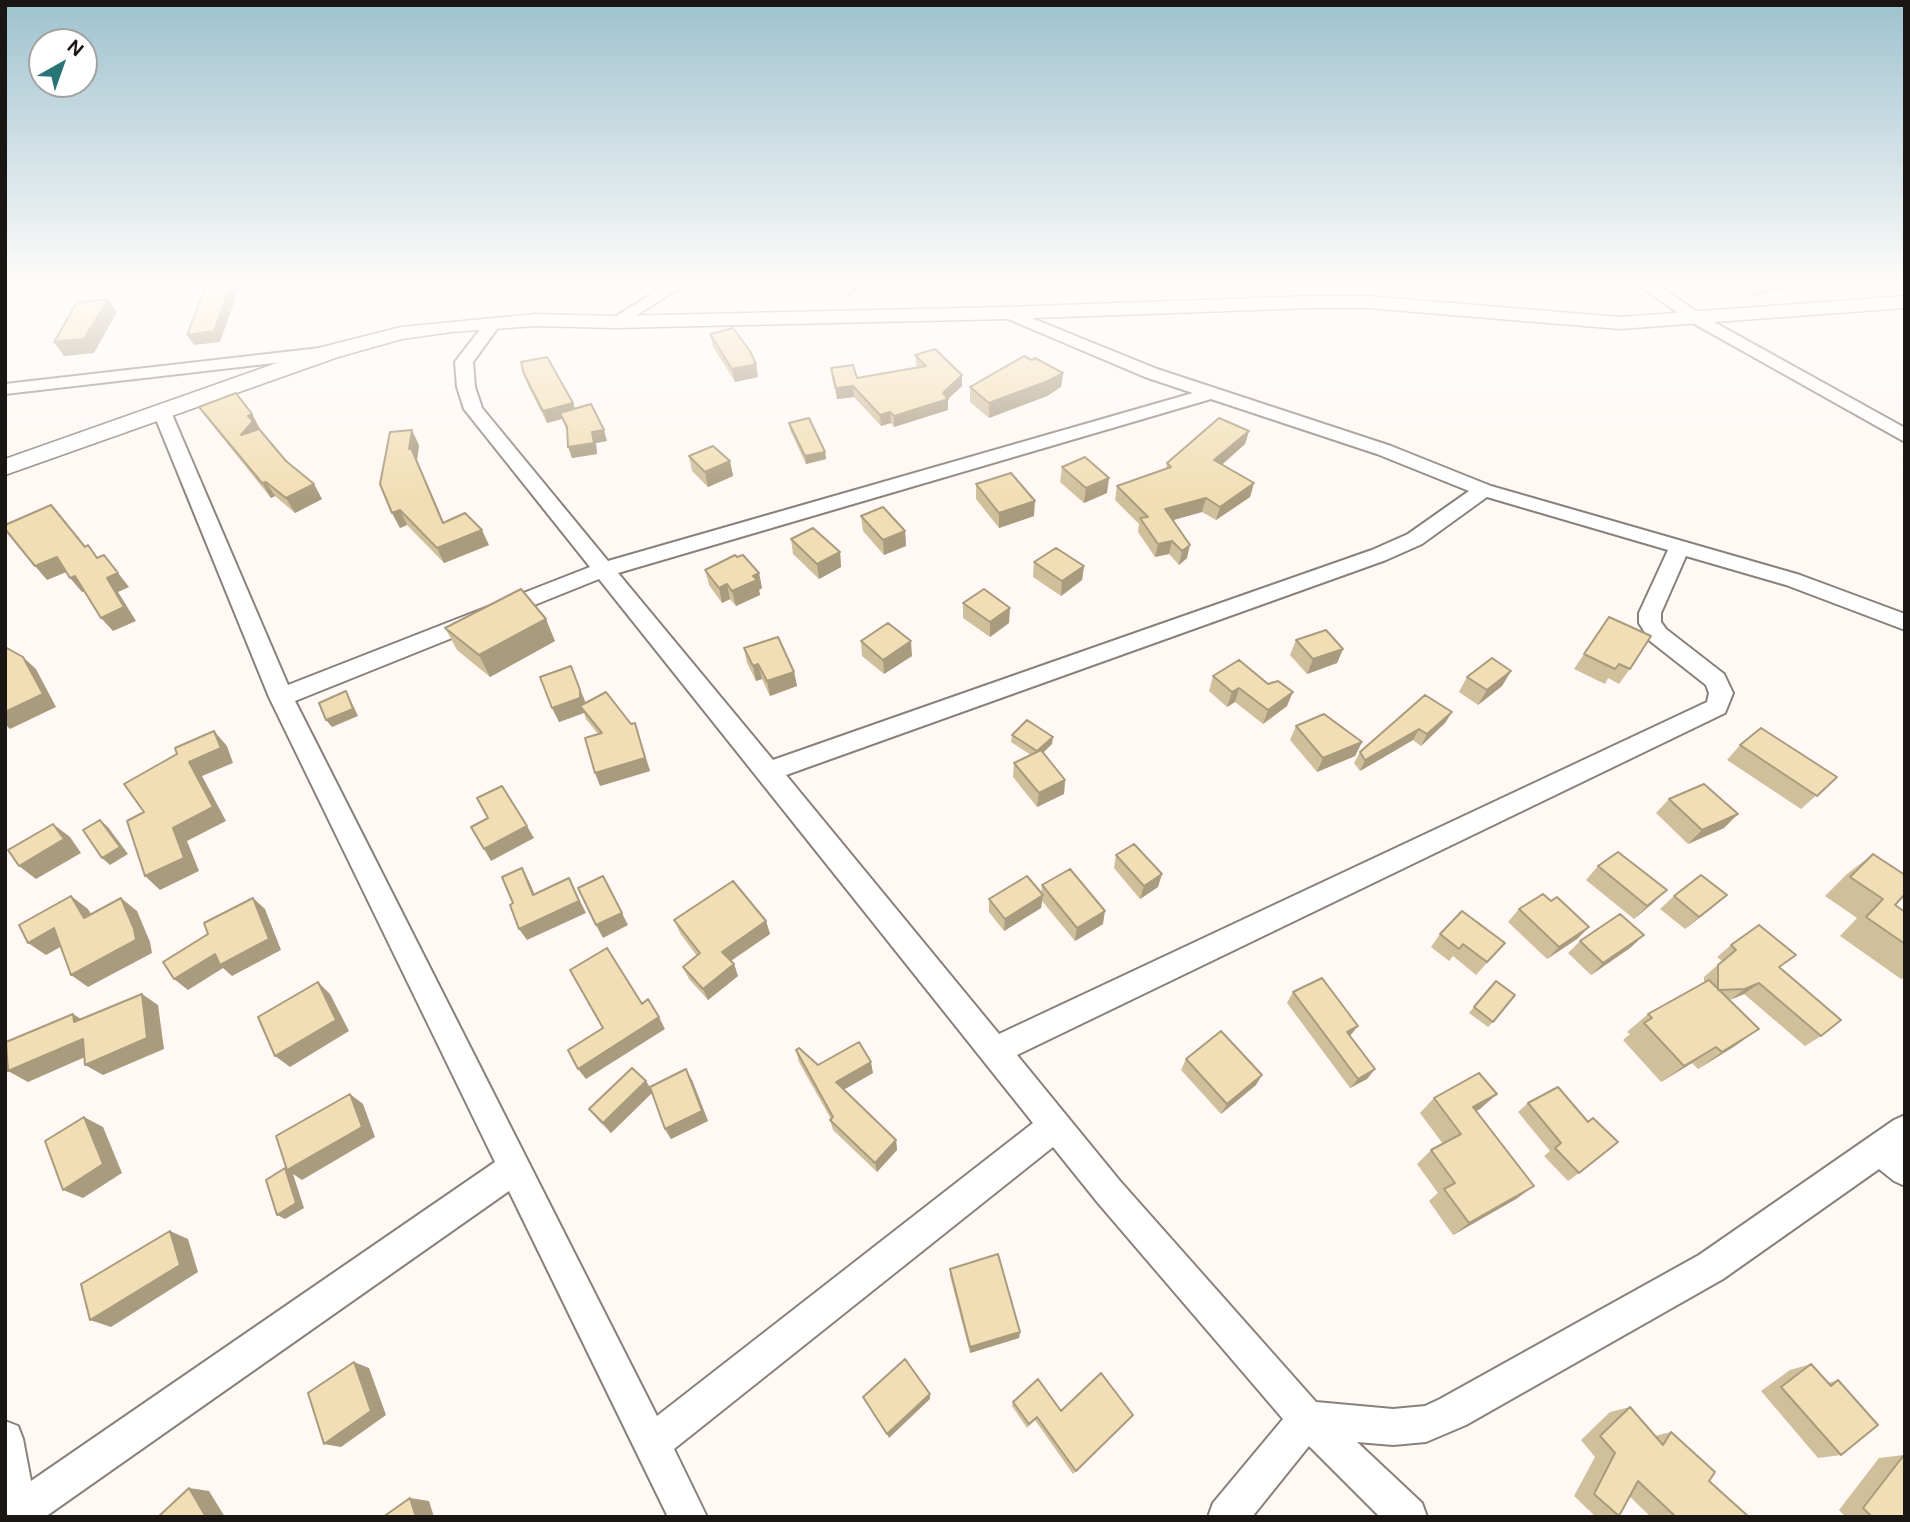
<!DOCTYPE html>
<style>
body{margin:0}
#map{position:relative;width:1910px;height:1522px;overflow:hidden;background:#fff8f4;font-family:"DM Sans",sans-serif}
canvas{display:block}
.frame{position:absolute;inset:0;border:7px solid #1a1614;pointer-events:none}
.north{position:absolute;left:28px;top:28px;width:70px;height:70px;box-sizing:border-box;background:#fff;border:2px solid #a3a2a1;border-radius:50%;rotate:40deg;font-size:19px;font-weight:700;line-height:28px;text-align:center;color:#1a1614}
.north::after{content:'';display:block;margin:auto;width:24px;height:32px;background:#297477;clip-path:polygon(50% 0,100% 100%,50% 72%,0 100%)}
</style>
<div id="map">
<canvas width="1910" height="1522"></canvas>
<div class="frame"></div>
<div class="north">N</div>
</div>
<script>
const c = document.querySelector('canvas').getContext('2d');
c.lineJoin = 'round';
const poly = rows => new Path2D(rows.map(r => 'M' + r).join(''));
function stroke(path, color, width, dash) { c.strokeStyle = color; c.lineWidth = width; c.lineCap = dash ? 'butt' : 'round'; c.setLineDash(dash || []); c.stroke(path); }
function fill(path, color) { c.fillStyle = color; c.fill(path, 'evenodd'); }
const minor = poly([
 [664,286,683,286,621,325,609,325,607,322,664,286],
 [1640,286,1659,286,1703,316,1905,428,1905,442,1691,322,1640,286],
 [1007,308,1157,369,1391,446,1491,486,1800,575,1905,614,1905,630,1786,585,1686,556,1661,613,1661,622,1666,629,1724,674,1733,693,1725,713,1017,1055,1120,1181,1316,1402,1393,1409,1425,1406,1440,1399,1699,1255,1894,1120,1905,1115,1905,1186,1894,1181,1879,1169,1723,1279,1466,1425,1426,1442,1393,1445,1357,1442,1422,1503,1427,1517,1380,1517,1309,1446,1252,1517,1208,1517,1213,1503,1283,1419,1098,1203,1053,1147,674,1449,707,1517,668,1517,509,1191,45,1517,5,1517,5,1421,18,1426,23,1439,31,1481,495,1162,269,697,153,412,156,408,162,407,171,412,288,685,590,567,464,409,457,387,455,362,488,319,500,319,502,322,473,362,475,387,482,408,608,561,1193,393,1145,377,1001,316,999,313,1007,308],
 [1211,399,1377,454,1469,491,1408,534,1372,550,773,760,618,573,1211,399],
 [1487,497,1668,550,1639,613,1639,623,1650,641,1706,685,1709,693,1707,702,999,1034,786,775,1386,560,1422,544,1487,497],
 [599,579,1033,1123,657,1416,295,701,599,579],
 [329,347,335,348,338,352,335,356,5,394,5,384,329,347]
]);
const tertiary = poly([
 [1312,296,1367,296,1620,317,1905,296,1905,308,1620,329,1367,308,1312,308,1007,319,615,328,535,326,452,332,402,339,338,357,5,475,5,459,322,347,401,327,535,314,615,316,1007,307,1312,296]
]);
const wall = poly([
 [833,286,858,286,851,297],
 [710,334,756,364,758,377,735,382,713,347],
 [915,355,962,386,948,399,948,410,894,427,891,423,881,426,854,397,837,399,832,379,831,368,857,378,917,367,916,366],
 [1032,360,1063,373,1061,387,1047,396,989,418,970,402,970,387],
 [524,374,573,403,575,409,607,441,596,443,597,454,572,458,567,431,562,419,547,423,528,386],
 [199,407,252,414,260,429,259,429,286,461,322,499,295,513,275,496,271,498,209,421],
 [789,423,825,452,826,459,806,464,790,430],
 [1249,431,1245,444,1222,465,1254,483,1250,497,1216,520,1202,512,1173,520,1187,558,1179,565,1169,554,1155,557,1138,532,1139,524,1115,500,1117,486,1166,469,1167,463],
 [419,445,417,460,444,523,489,545,444,563,407,525,400,528,392,513],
 [689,456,730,461,733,476,708,487,692,471],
 [1062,467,1107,493,1084,503,1060,482],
 [976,484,1034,516,999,528,976,499],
 [861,516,905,531,906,546,884,555,863,531],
 [791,539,840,552,841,567,819,579,793,554],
 [1034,562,1084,566,1082,580,1061,596,1033,577],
 [705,570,759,573,762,588,759,590,760,595,736,606,730,599,722,603,709,585],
 [963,603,1009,623,990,637,963,618],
 [1609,617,1630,669,1619,684,1608,678,1605,684,1574,669],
 [445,628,555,641,490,677,457,650],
 [1296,640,1343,649,1337,663,1307,674,1290,655],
 [861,641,912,656,884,674,862,656],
 [744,648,794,672,797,686,770,696,762,679,756,681,747,663],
 [571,666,586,703,631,724,635,723,650,771,600,786,598,734,586,719,584,713,559,722],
 [1511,671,1502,686,1478,705,1459,692,1467,677],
 [1213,676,1287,706,1263,724,1235,702,1227,707,1209,691],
 [1452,712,1445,723,1421,746,1413,740,1360,771,1354,763,1360,752],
 [1296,726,1362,742,1355,756,1317,772,1290,740],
 [1012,735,1052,744,1043,753,1065,780,1064,794,1037,807,1013,777,1014,763,1031,755,1011,742],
 [1740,745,1837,777,1801,809,1727,760],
 [1669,799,1724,828,1688,844,1656,813],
 [1873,854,1895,905,1905,912,1905,977,1901,979,1840,936,1857,918,1825,896,1847,874],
 [1116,855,1158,887,1140,899,1114,868],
 [1598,866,1653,903,1634,919,1586,880],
 [1042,885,1103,924,1075,941,1042,901,1041,908,1004,931,989,912,989,899,1041,893],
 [1674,896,1712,908,1685,929,1660,909],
 [1551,901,1589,927,1577,939,1547,959,1508,922,1519,909],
 [674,920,766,921,770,934,731,961,734,964,738,976,708,1000,689,979,683,967,697,956,680,933],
 [1440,934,1505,943,1476,975,1453,956,1449,961,1431,947],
 [1644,935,1630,948,1591,975,1568,953,1580,941],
 [1731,945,1779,968,1821,1036,1805,1046,1744,994,1729,1000,1735,1046,1698,1069,1692,1063,1661,1082,1623,1040,1630,1034,1627,1032,1648,1014,1704,983,1704,977,1722,961,1717,957],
 [1490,987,1493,1022,1488,1027,1469,1013],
 [1293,992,1350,1036,1375,1069,1367,1079,1350,1088,1287,1003],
 [796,1050,818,1065,873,1073,843,1090,896,1140,897,1150,877,1172,833,1130,830,1120,831,1119,799,1062],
 [1186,1059,1256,1085,1221,1114,1181,1070],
 [692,1080,708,1121,671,1139,665,1129,652,1093,611,1133,597,1119,589,1109,650,1087],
 [1558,1087,1579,1173,1568,1181,1544,1156,1550,1151,1518,1112,1528,1103],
 [1497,1094,1476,1111,1534,1186,1516,1199,1453,1235,1429,1201,1438,1193,1417,1164,1431,1150,1443,1144,1420,1113,1434,1098],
 [950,1269,1020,1332,1019,1338,970,1353,950,1276],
 [1811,1364,1828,1383,1838,1380,1841,1455,1818,1458,1761,1391,1790,1370],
 [1013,1402,1061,1411,1133,1415,1073,1474,1035,1420,1027,1428,1012,1406],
 [1630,1407,1655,1436,1671,1432,1709,1481,1749,1517,1651,1517,1629,1496,1619,1516,1596,1517,1574,1496,1595,1457,1581,1440,1610,1412],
 [1904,1455,1905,1517,1846,1517,1839,1510,1879,1458]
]);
const shadedWall = poly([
 [230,286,240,286,220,342,194,345,187,335],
 [851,286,858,286,851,297],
 [1770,286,1798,286,1751,297,1756,289],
 [108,299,117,312,94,353,64,356,54,342],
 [756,364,758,377,735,382,732,369],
 [1063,373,1061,387,1047,396,989,418,989,403],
 [962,375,962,386,948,399,948,410,894,427,894,416,943,393],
 [853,386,854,397,837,399,836,388],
 [573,403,577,415,560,413,562,419,547,423,543,411],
 [890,412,891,423,881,426,880,415],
 [252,414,260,429,241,435,248,416],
 [412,430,419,445,417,460,450,539,409,449],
 [604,430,607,441,596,443,597,454,572,458,568,447,592,432],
 [1249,431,1245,444,1211,474,1214,460],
 [825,452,826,459,806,464,805,456],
 [730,461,733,476,708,487,705,472],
 [1109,478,1107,493,1084,503,1086,488],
 [266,482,275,496,271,498,262,483],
 [1254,483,1250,497,1216,520,1220,507],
 [314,484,322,499,295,513,286,498],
 [1206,498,1202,512,1163,523,1165,509],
 [1035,501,1034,516,999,528,999,513],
 [400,510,407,525,400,528,392,513],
 [482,530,489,545,444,563,437,548],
 [905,531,906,546,884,555,883,540],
 [1172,541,1169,554,1155,557,1158,544],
 [1190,545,1187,558,1179,565,1182,551],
 [840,552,841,567,819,579,817,564],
 [104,555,129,587,118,592,136,621,113,631,101,618,107,578],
 [57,557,69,571,47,580,35,566],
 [1084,566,1082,580,1061,596,1062,581],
 [759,573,762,588,759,590,760,595,736,606,732,591,753,576],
 [75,576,87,590,82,592,70,578],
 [727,584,730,599,722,603,719,588],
 [1010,608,1009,623,990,637,990,622],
 [546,619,555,641,490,677,479,655],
 [911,641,912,656,884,674,883,660],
 [1343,649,1337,663,1307,674,1313,659],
 [23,657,36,669,56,707,10,729,5,724,5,712],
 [758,664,762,679,756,681,753,666],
 [1511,671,1502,686,1478,705,1487,690],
 [794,672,797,686,770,696,767,681],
 [1239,688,1235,702,1227,707,1232,692],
 [580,690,586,704,580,706,584,713,559,722,552,708],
 [346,691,350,699,358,716,332,727,326,720],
 [1293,692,1287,706,1263,724,1268,710],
 [1452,712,1445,723,1421,746,1427,734],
 [635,723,650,771,600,786,595,773],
 [1419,729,1413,740,1360,771,1365,760],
 [214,731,227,746,233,763,202,776,226,821,187,841,199,871,160,890,145,876,189,762],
 [1053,737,1052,744,1037,758,1037,751],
 [1362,742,1355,756,1317,772,1323,758],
 [1065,780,1064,794,1037,807,1039,793],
 [1738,814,1724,828,1688,844,1702,830],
 [100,820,108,827,128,854,110,865,102,858],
 [53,824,70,837,81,853,36,879,19,866],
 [527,826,534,838,491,861,484,849],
 [522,868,529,881,540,907,533,895],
 [1162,874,1158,887,1140,899,1144,886],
 [569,878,586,913,527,940,519,929],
 [1667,890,1653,903,1634,919,1647,906],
 [1043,895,1041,908,1004,931,1005,919],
 [1727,895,1712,908,1685,929,1699,917],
 [71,896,88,909,100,930,84,918],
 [121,898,137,911,150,942,152,953,88,987,71,975],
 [253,898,265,909,281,950,232,976,223,968,188,990,174,979],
 [1105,911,1103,924,1075,941,1077,928],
 [622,913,628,925,603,938,596,925],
 [766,921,770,934,726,964,722,952],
 [1589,927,1577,939,1547,959,1559,947],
 [54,928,71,941,46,955,28,943],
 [1644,935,1630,948,1591,975,1603,963],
 [734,964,738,976,708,1000,703,989],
 [318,982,330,994,349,1031,290,1067,275,1056],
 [1759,983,1744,994,1730,1000,1745,989],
 [142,994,158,1005,164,1049,103,1075,85,1065],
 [73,1014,91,1025,74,1022],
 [659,1017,665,1029,586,1079,578,1069],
 [1358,1026,1350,1036,1347,1032],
 [1759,1029,1735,1046,1698,1069,1722,1052],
 [83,1039,101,1050,28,1082,8,1071],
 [1716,1047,1692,1063,1661,1082,1684,1066],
 [871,1062,873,1073,838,1093,836,1082],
 [686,1069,692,1080,708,1121,671,1139,665,1129],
 [1375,1069,1367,1079,1350,1088,1358,1079],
 [1262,1075,1256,1085,1221,1114,1227,1104],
 [646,1081,653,1092,611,1133,603,1123],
 [350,1094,363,1104,375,1137,302,1180,293,1174,304,1208,285,1219,277,1215,285,1168,288,1170],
 [1497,1094,1480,1109,1458,1122,1473,1107],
 [84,1117,103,1127,122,1173,83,1198,63,1190],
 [896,1140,897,1150,877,1172,875,1163],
 [1534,1186,1516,1199,1453,1235,1469,1223],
 [170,1231,188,1239,198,1272,111,1327,90,1320],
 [1020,1332,1019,1338,970,1353,970,1347],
 [354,1362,369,1368,386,1415,341,1447,324,1444],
 [930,1394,930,1399,889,1438,887,1434],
 [189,1488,209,1491,225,1517,206,1517],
 [410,1498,429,1501,434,1517,416,1517]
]);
const building = poly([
 [206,286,230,286,214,331,187,335,206,286],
 [1759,286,1770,286,1756,289,1759,286],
 [108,299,84,339,54,342,77,302,108,299],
 [733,328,750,351,756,364,732,369,710,334,733,328],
 [935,349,962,375,943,393,948,399,894,416,890,412,880,415,853,386,836,388,831,368,853,365,857,378,926,366,915,355,935,349],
 [1024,356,1032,360,1035,358,1063,373,1048,381,989,403,970,387,1024,356],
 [547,357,573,403,543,411,524,374,521,362,547,357],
 [236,393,252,414,248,416,253,421,241,435,259,429,286,461,314,484,286,498,266,482,262,483,199,407,236,393],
 [591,404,604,430,592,432,594,443,568,447,567,427,560,413,591,404],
 [809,418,825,452,805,456,789,423,809,418],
 [1219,418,1249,431,1214,460,1254,483,1220,507,1206,498,1165,509,1190,545,1182,551,1172,541,1158,544,1140,518,1148,517,1117,486,1171,467,1167,463,1219,418],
 [412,430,409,449,411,448,443,523,465,513,482,530,437,548,400,510,392,513,380,484,390,432,412,430],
 [713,446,730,461,705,472,689,456,713,446],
 [1085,457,1109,478,1086,488,1062,467,1085,457],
 [1011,473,1035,501,999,513,976,484,1011,473],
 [51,505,85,547,88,545,97,558,104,555,118,573,107,578,124,607,101,618,75,576,70,578,57,557,35,566,5,529,5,525,51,505],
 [883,507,905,531,883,540,861,516,883,507],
 [813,528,840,552,817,564,791,539,813,528],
 [1056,548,1084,566,1062,581,1034,562,1056,548],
 [735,555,737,557,743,555,759,573,753,576,757,580,732,591,727,584,719,588,705,570,735,555],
 [521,589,546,619,479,655,445,628,521,589],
 [984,589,1010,608,990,622,963,603,984,589],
 [1609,617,1651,636,1630,669,1619,664,1615,669,1584,654,1609,617],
 [888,623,911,641,883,660,861,641,888,623],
 [1326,630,1343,649,1313,659,1296,640,1326,630],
 [778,637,794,672,767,681,758,664,753,666,744,648,778,637],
 [5,647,23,657,43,694,5,712,5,647],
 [1492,658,1511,671,1487,690,1467,677,1492,658],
 [1239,660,1268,684,1278,681,1293,692,1268,710,1239,688,1232,692,1213,676,1239,660],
 [571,666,580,690,580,698,552,708,540,677,571,666],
 [346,691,353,709,326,720,319,703,346,691],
 [606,692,631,724,635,723,645,758,595,773,585,738,602,733,580,706,606,692],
 [1425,695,1452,712,1427,734,1419,729,1365,760,1360,752,1425,695],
 [1324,714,1362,742,1323,758,1296,726,1324,714],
 [1027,720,1053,737,1037,751,1012,735,1027,720],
 [1761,728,1837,777,1817,796,1740,745,1761,728],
 [214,731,221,748,189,762,213,807,173,828,184,858,145,876,127,821,144,812,124,784,177,754,175,748,214,731],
 [1041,750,1065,780,1039,793,1014,763,1041,750],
 [1704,784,1738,814,1702,830,1669,799,1704,784],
 [502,786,527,826,484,849,471,827,488,818,477,798,502,786],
 [100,820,120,847,102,858,83,830,100,820],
 [53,824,64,839,19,866,8,850,53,824],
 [1134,844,1162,874,1144,886,1116,855,1134,844],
 [1618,852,1667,890,1647,906,1598,866,1618,852],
 [1873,854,1905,875,1905,894,1895,905,1905,912,1905,944,1866,917,1883,899,1850,877,1873,854],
 [522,868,533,895,569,878,579,901,519,929,510,905,513,903,502,877,522,868],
 [1070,869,1105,911,1077,928,1042,885,1070,869],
 [1701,875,1727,895,1699,917,1674,896,1701,875],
 [603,876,622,913,596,925,578,888,603,876],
 [1027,876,1043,895,1005,919,989,899,1027,876],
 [733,881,766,921,722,952,734,964,703,989,683,967,700,953,674,920,733,881],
 [1543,894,1551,901,1557,897,1589,927,1559,947,1519,909,1543,894],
 [71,896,84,918,121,898,134,929,136,940,71,975,54,928,28,943,19,925,71,896],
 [253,898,269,939,220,965,215,954,174,979,163,962,208,934,204,923,253,898],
 [1462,911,1505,943,1487,962,1463,944,1459,949,1440,934,1462,911],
 [1620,914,1644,935,1603,963,1580,941,1620,914],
 [1759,925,1796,955,1779,967,1841,1020,1821,1036,1759,983,1745,989,1718,990,1718,965,1736,950,1731,945,1759,925],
 [607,948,642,1004,648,999,659,1017,578,1069,568,1050,603,1028,570,970,607,948],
 [1322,978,1358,1026,1347,1032,1375,1069,1358,1079,1293,992,1322,978],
 [1709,980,1759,1029,1722,1052,1716,1047,1684,1066,1644,1023,1652,1018,1648,1014,1709,980],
 [1496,981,1515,995,1493,1022,1474,1007,1496,981],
 [318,982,336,1020,275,1056,258,1017,318,982],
 [142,994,147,1038,85,1065,83,1039,8,1071,6,1042,73,1014,74,1022,142,994],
 [1221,1031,1262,1075,1227,1104,1186,1059,1221,1031],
 [859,1042,871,1062,836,1082,896,1140,875,1163,830,1120,833,1117,796,1050,799,1048,818,1065,859,1042],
 [632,1068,646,1081,603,1123,589,1109,632,1068],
 [686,1069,702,1111,665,1129,650,1087,686,1069],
 [1479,1073,1497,1094,1473,1107,1534,1186,1469,1223,1444,1189,1455,1183,1431,1150,1461,1134,1434,1098,1479,1073],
 [1558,1087,1588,1122,1593,1118,1618,1142,1579,1173,1555,1148,1561,1143,1528,1103,1558,1087],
 [350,1094,362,1127,287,1170,276,1136,350,1094],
 [84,1117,103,1164,63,1190,45,1141,84,1117],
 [285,1168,296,1203,277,1215,266,1180,285,1168],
 [170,1231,180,1265,90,1320,81,1284,170,1231],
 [998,1254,1020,1332,970,1347,950,1269,998,1254],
 [905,1359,930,1394,887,1434,863,1397,905,1359],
 [354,1362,371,1411,324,1444,308,1393,354,1362],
 [1811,1364,1831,1386,1838,1380,1878,1425,1841,1455,1781,1387,1811,1364],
 [1101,1373,1133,1415,1076,1471,1037,1417,1029,1424,1013,1402,1038,1379,1061,1411,1101,1373],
 [1630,1407,1663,1445,1671,1432,1715,1472,1709,1481,1749,1517,1676,1517,1638,1481,1619,1516,1594,1494,1615,1453,1600,1436,1630,1407],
 [1904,1455,1905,1456,1905,1517,1872,1517,1863,1508,1904,1455],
 [189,1488,206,1517,158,1517,189,1488],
 [410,1498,416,1517,383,1517,410,1498]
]);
stroke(minor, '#8a807a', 4);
stroke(tertiary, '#8a807a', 3);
fill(minor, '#fff');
fill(tertiary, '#fff');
fill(wall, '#d0bf9b');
fill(shadedWall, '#a99b7e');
fill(building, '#f2deb4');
stroke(building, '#a99b7e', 2);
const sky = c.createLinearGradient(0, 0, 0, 499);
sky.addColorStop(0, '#9ec2cf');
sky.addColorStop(0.57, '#fffcfa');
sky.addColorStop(1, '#fffcfa00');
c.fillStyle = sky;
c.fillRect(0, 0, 1910, 499);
</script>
